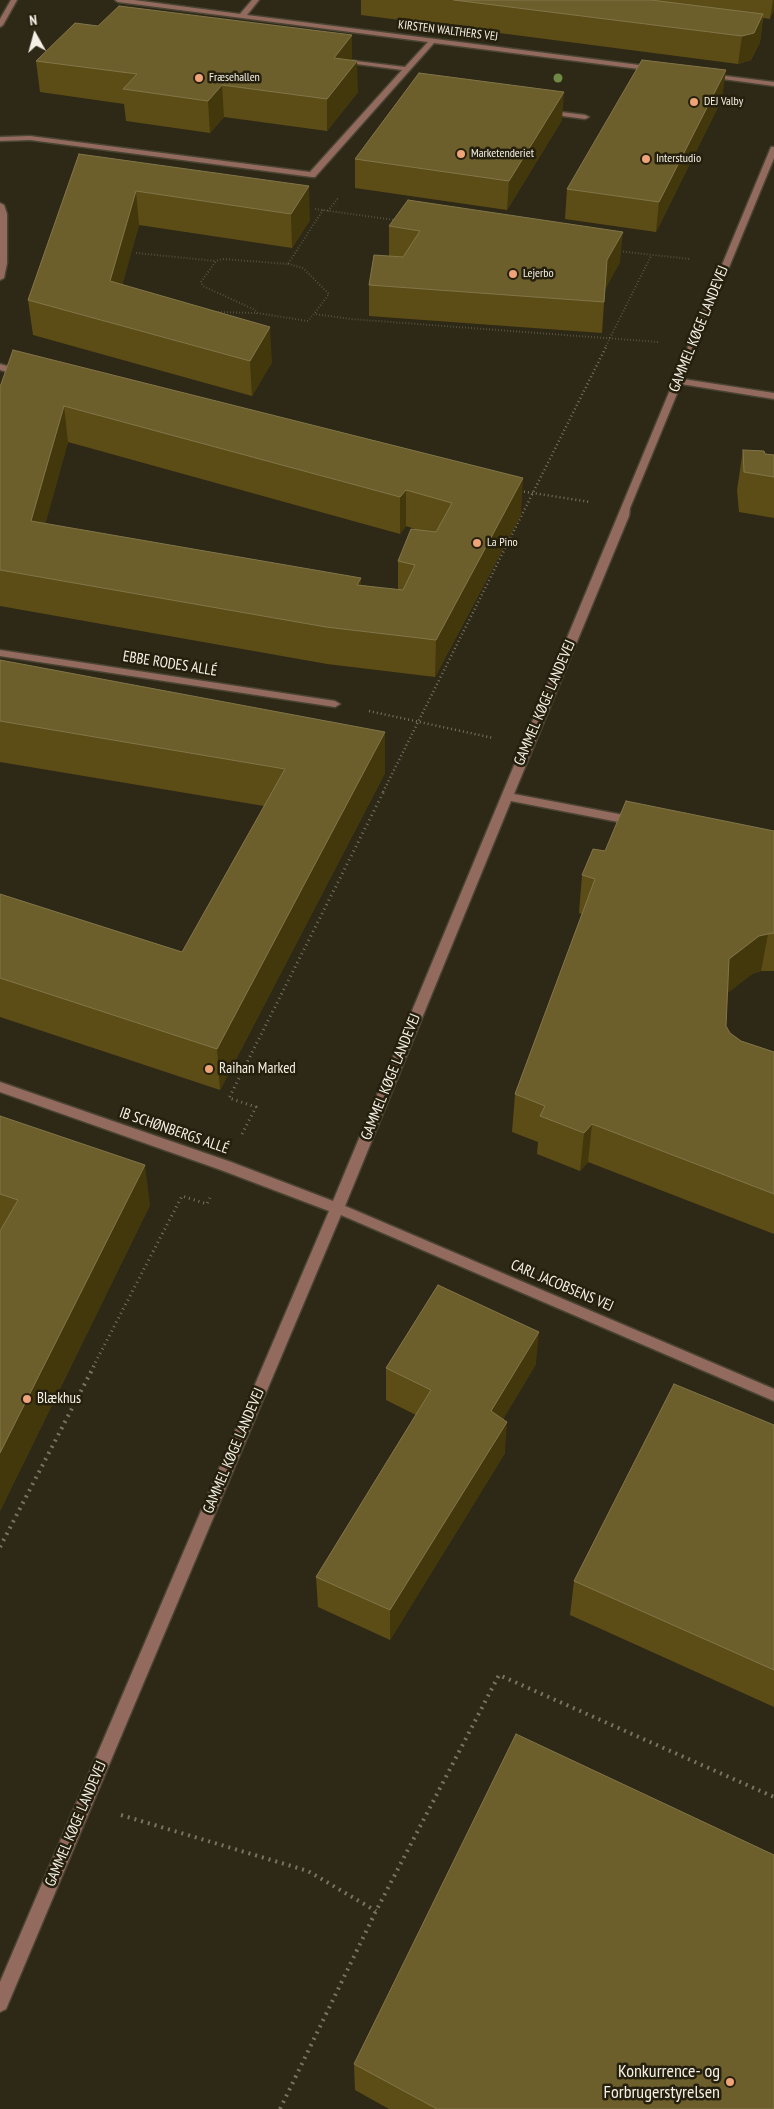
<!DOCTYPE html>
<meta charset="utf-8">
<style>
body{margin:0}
#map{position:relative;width:774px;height:2109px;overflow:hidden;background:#2e2816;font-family:"PT Sans Narrow",sans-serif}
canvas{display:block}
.north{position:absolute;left:10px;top:10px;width:50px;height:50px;-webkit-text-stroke:4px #251f0d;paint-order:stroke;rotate:353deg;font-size:14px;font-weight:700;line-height:20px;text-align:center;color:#f5f1e6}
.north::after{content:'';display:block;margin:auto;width:18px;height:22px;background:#f5f1e6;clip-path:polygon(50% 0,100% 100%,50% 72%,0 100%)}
</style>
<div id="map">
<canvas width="774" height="2109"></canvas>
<div class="north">N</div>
</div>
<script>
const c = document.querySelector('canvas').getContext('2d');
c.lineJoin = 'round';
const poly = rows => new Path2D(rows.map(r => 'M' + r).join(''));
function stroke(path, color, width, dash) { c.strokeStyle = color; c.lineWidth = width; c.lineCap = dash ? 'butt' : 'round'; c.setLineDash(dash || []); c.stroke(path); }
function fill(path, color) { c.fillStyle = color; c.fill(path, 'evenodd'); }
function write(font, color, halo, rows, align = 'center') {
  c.font = font + ' "PT Sans Narrow",sans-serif'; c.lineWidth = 5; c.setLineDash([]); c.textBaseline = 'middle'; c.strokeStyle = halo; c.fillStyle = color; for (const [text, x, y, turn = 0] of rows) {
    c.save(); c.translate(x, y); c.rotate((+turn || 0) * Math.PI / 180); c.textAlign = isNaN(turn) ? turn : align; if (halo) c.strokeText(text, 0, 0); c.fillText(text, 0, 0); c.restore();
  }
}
const pathFar3 = poly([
 [315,209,395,220],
 [323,210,288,264,222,259,216,261,201,282,203,286,255,310,257,313,308,321,314,314,351,319,658,342],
 [328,211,338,198],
 [617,251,690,259],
 [136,253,216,261],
 [288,264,303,268,329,294,314,314],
 [215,312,256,313],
 [606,346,651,256]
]);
const pathFar2 = poly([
 [520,491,590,502],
 [369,711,493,738],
 [383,792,607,345]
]);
const pathFar1 = poly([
 [242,1134,256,1107,229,1098,384,791],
 [93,1367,182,1196,207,1204,210,1198]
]);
const path = poly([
 [0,1547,94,1366],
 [121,1815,308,1871,376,1911],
 [280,2109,376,1911,499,1675,774,1797]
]);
const minor = poly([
 [11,0,17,0,3,25,0,27,0,19,11,0],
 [115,0,134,0,240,14,252,0,259,0,247,15,655,67,659,69,655,71,434,43,315,177,312,177,30,140,0,141,0,137,30,136,310,172,402,70,341,62,338,60,339,59,405,67,428,42,118,2,115,0],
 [710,74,774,82,774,86,708,77,708,75,710,74],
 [545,110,585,115,589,117,585,119,548,114,545,114,545,110],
 [771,147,774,147,774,158,683,379,774,393,774,399,681,384,630,508,629,516,514,794,634,817,640,821,634,825,511,801,345,1206,774,1389,774,1401,341,1215,6,2009,0,2012,0,1982,329,1211,221,1170,0,1092,0,1082,231,1162,333,1201,771,147],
 [0,203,4,205,7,214,7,263,4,278,0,280,0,203],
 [0,364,25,371,26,373,22,376,0,370,0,364],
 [0,650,335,701,340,704,335,707,0,656,0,650]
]);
const trees = [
 [558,78]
];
const wall = poly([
 [361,0,774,0,770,19,763,18,760,42,751,60,738,64,361,15],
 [98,26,352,35,352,60,358,92,327,131,224,117,210,133,126,121,124,104,40,92,36,61],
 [722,99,656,232,565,219,567,189],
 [562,120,507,210,355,188,355,159],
 [79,154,310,220,292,248,139,225,122,284,272,362,252,396,33,335,28,300],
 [389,226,620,262,605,289,602,333,369,316,369,285,389,256],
 [0,387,521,515,435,677,327,664,0,606],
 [68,442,400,534,406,526,415,529,398,561,398,590,361,585,45,524],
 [743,450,774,455,774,518,739,512,737,490],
 [0,660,385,773,220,1090,0,1017,0,894,182,952,264,806,0,762],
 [774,831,774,971,761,971,752,974,727,993,726,1026,730,1033,741,1041,774,1052,774,1234,588,1162,580,1171,537,1154,538,1142,512,1132,515,1094,582,914,579,913,582,875,605,851],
 [0,1116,150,1205,0,1511],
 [536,1364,503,1419,505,1453,390,1640,318,1607,316,1577,416,1415,386,1400,386,1368],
 [774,1425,774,1707,570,1615,574,1581],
 [354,2064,774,2109,389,2109,355,2090]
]);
const shadedWall = poly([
 [773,0,774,0,774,11,770,19],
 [763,14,760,42,751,60,738,64,742,36],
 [352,35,352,66,334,58],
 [357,61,358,92,327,131,327,99],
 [726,70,722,99,656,232,659,202],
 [222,85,224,117,210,133,208,101],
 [564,92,562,120,507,210,509,181],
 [309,186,310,220,292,248,291,214],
 [136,191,139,225,114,316,110,281],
 [623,232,620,262,605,290,607,260],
 [270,327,272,362,252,396,250,361],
 [64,406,68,442,36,558,31,521],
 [523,478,521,515,435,677,436,640],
 [406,490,406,526,400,534,400,497],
 [361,578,361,615,357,585],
 [385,732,385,773,220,1090,217,1049],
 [768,934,761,971,752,974,723,997,729,959,759,936],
 [592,1124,588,1162,580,1171,584,1133],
 [145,1165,150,1205,0,1511,0,1453],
 [539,1332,536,1364,489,1443,491,1411],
 [507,1422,505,1453,390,1640,390,1610]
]);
const building = poly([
 [454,0,651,0,763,14,754,33,742,36,454,0],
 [119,6,352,35,334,58,357,61,327,99,222,85,208,101,123,89,137,74,36,61,75,23,98,26,119,6],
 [642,60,726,70,659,202,567,189,642,60],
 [419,73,564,92,509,181,355,159,419,73],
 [79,154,309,186,291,214,136,191,110,281,270,327,250,361,28,300,79,154],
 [408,200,623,232,607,260,604,302,369,285,374,255,403,257,420,231,389,226,408,200],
 [13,350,523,478,436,640,326,627,0,570,0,387,13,350],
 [64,406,400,497,406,490,452,503,436,532,411,529,398,561,415,565,403,590,357,585,361,578,31,521,64,406],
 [743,450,764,451,765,454,774,455,774,477,744,472,743,450],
 [0,660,385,732,217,1049,0,978,0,894,182,952,285,769,0,721,0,660],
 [626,801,774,831,774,933,768,934,759,936,729,959,726,1026,730,1033,741,1041,774,1052,774,1194,592,1124,584,1133,540,1116,545,1106,515,1094,595,879,582,875,593,849,605,851,626,801],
 [0,1116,145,1165,0,1453,0,1231,18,1200,0,1194,0,1116],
 [438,1285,539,1332,491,1411,507,1422,390,1610,316,1577,431,1390,386,1368,438,1285],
 [674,1384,774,1425,774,1670,574,1581,674,1384],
 [516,1734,774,1855,774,2109,437,2109,354,2064,516,1734]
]);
const markers = [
 [199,78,5,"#efa378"],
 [694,102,5,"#efa378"],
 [461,154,5,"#efa378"],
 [646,159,5,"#efa378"],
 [513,274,5,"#efa378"],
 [477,543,5,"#efa378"],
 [209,1069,5,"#efa378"],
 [27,1399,5,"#efa378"],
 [730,2082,5,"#efa378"]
];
const farStreetnames = [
 ["KIRSTEN WALTHERS VEJ",448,31,7]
];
const farPoinames = [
 ["Fræsehallen",209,78],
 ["DEJ Valby",704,102],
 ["Marketenderiet",471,154],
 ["Interstudio",656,159],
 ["Lejerbo",523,274],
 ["La Pino",487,543]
];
const streetNames = [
 ["GAMMEL KØGE LANDEVEJ",699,329,-68],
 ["EBBE RODES ALLÉ",170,664,9],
 ["GAMMEL KØGE LANDEVEJ",545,703,-67],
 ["GAMMEL KØGE LANDEVEJ",391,1077,-68],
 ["IB SCHØNBERGS ALLÉ",174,1131,19],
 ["CARL JACOBSENS VEJ",562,1286,23],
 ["GAMMEL KØGE LANDEVEJ",234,1451,-67],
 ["GAMMEL KØGE LANDEVEJ",76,1824,-67]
];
const poiNames = [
 ["Raihan Marked",219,1069],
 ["Blækhus",37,1399]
];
const nearPoinames = [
 ["Konkurrence- og",720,2072],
 ["Forbrugerstyrelsen",720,2093]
];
stroke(minor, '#4a4433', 3);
stroke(pathFar3, '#787363', 2, [0.5, 2.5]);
stroke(pathFar2, '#787363', 2.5, [1, 3]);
stroke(pathFar1, '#787363', 3, [1, 4]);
stroke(path, '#787363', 4, [2, 5]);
fill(minor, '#936a5e');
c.fillStyle = '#6f8a44';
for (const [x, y] of trees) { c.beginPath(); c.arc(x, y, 4.5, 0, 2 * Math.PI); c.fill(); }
fill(wall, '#5c4d16');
fill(shadedWall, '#43370c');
fill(building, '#6d5f2c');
stroke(building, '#827649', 1);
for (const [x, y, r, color] of markers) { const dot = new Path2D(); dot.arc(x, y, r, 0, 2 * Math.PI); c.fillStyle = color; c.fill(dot); stroke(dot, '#251f0d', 2); }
write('12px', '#f5f1e6', '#251f0d', farStreetnames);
write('12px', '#f5f1e6', '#251f0d', farPoinames, 'left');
write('15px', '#f5f1e6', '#251f0d', streetNames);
write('15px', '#f5f1e6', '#251f0d', poiNames, 'left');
write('18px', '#f5f1e6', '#251f0d', nearPoinames, 'right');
</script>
